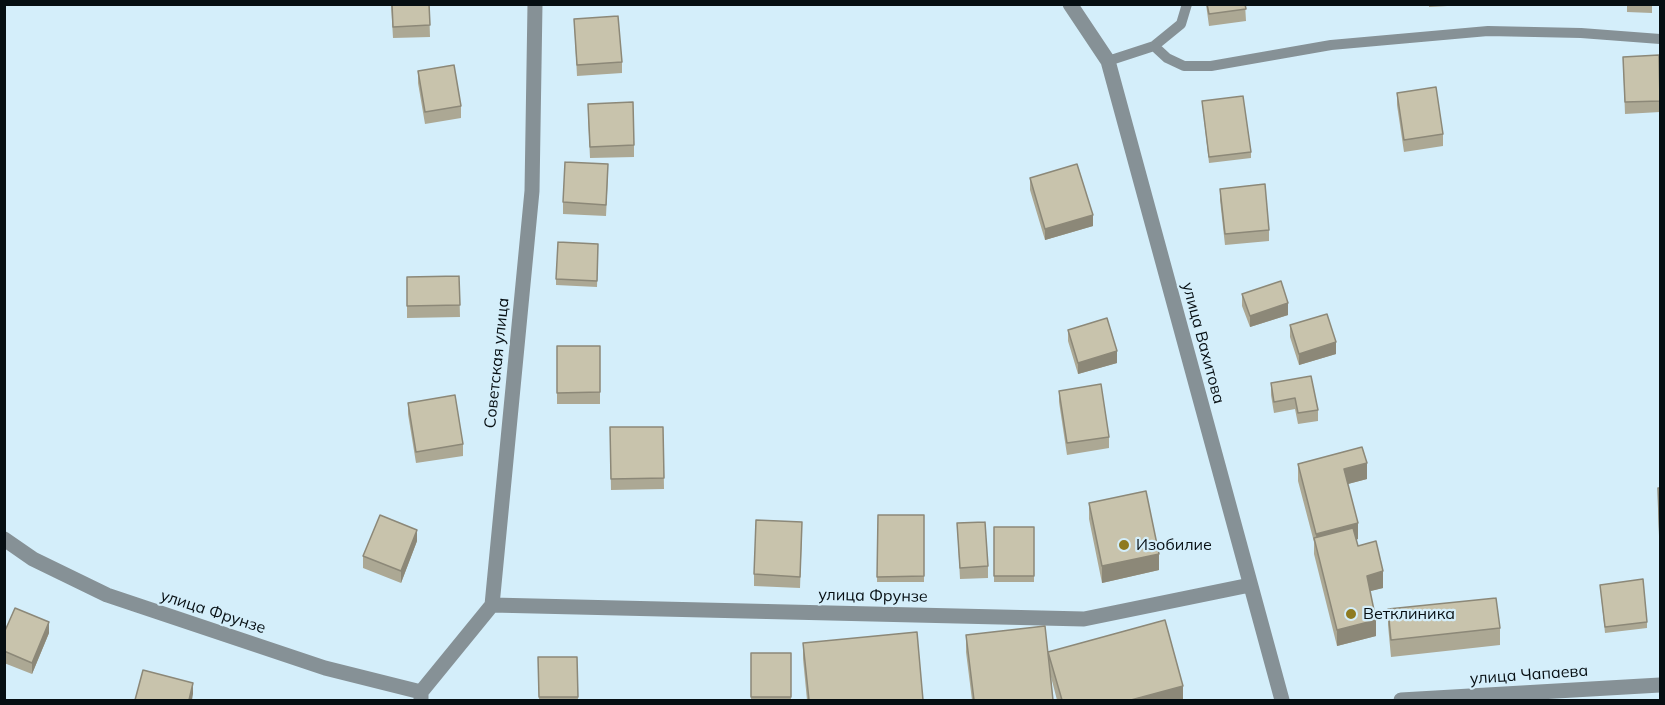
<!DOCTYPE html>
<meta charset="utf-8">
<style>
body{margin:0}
#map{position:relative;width:1665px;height:705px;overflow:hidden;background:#d4eefa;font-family:Mulish,sans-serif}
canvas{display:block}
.frame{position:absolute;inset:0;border:6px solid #060e12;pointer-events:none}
</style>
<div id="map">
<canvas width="1665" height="705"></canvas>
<div class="frame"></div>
</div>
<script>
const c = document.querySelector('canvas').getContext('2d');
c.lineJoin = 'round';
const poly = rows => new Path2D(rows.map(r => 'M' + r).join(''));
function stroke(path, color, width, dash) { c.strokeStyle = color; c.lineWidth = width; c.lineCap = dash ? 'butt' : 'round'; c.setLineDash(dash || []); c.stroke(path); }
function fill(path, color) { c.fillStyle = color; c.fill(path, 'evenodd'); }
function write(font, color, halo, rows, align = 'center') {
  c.font = font + ' Mulish,sans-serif'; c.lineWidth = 4.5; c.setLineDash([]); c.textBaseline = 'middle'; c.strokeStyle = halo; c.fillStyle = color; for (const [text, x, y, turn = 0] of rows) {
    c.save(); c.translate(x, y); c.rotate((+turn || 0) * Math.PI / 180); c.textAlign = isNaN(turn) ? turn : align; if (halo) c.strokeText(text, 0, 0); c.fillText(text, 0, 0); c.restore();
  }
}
const service = poly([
 [1154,46,1181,24,1187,4],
 [1108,61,1154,46,1167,58,1184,66,1211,66,1331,45,1488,31,1581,33,1660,39]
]);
const minor = poly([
 [1070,4,1108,61,1282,700],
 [4,539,33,559,107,595,325,668,421,692],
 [492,605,1084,619,1250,585],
 [421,700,421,692,492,605,532,191,535,4],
 [1401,700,1660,685]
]);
const wall = poly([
 [391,4,429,4,430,37,393,38],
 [1206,4,1245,4,1246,21,1209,26],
 [1429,4,1466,4,1466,5,1429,7],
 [1627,4,1652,4,1652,13,1627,12],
 [574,19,622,62,622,73,577,76],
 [1623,57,1660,77,1660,112,1625,114],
 [418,71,461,106,461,118,425,124,418,83],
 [1397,93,1443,134,1443,146,1404,152,1397,105],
 [1202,101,1251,152,1251,158,1209,163],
 [588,115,634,145,634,157,590,158],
 [608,175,606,216,563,214,563,202],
 [1030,178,1093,226,1045,240,1030,190],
 [1220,189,1269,230,1269,241,1225,245,1220,200],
 [598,244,597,287,556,285,556,279],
 [459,276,460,317,407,318,407,277],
 [1242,294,1288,315,1250,327,1242,306],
 [1290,325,1336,354,1299,365,1290,337],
 [1068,330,1117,363,1078,374,1068,341],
 [557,346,600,346,600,404,557,404],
 [1271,383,1318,410,1318,421,1298,424,1295,409,1274,413,1271,395],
 [1059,391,1109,437,1109,448,1067,455,1059,402],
 [408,403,463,444,463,456,416,463,408,414],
 [610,427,663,427,664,489,611,490],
 [1298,464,1367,479,1348,484,1358,539,1356,540,1358,546,1383,588,1370,591,1376,636,1337,646,1314,554,1314,542,1298,481],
 [1658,488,1660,488,1660,559,1658,504],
 [1089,503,1159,570,1102,583,1089,519],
 [878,515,924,515,924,582,877,582],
 [957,523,988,566,988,578,960,579],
 [994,527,1034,527,1034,582,994,582],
 [802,533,800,588,754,586,754,574],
 [417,541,401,583,363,568,363,556],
 [1600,585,1647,622,1647,628,1605,633],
 [1388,609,1500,628,1500,645,1391,657,1388,625],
 [4,633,49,633,32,674,4,663],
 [966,635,1048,656,1183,700,1057,700,1051,677,1053,700,972,700,966,652],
 [803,643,923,700,807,700,803,659],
 [751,653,791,653,791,700,751,700],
 [538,657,577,657,578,700,539,700]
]);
const shadedWall = poly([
 [1093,215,1093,226,1045,240,1045,229],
 [1288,303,1288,315,1250,327,1250,316],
 [1336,342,1336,354,1299,365,1299,354],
 [1117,351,1117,363,1078,374,1078,363],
 [1367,463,1367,479,1344,485,1344,469],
 [1358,523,1358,539,1317,550,1316,534],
 [417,530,417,541,401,583,401,571],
 [1159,554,1159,570,1102,583,1102,566],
 [1383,571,1383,588,1367,592,1367,576],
 [1376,620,1376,636,1337,646,1337,630],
 [49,622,49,633,32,674,32,663],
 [193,683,193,694,192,700,189,700],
 [1183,686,1183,700,1131,700]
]);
const building = poly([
 [392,4,429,4,430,25,393,27,392,4],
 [1207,4,1245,4,1246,9,1209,14,1207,4],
 [618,16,622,62,577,65,574,19,618,16],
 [1659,55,1660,101,1625,102,1623,57,1659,55],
 [454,65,461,106,425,112,418,71,454,65],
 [1436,87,1443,134,1404,140,1397,93,1436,87],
 [1243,96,1251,152,1209,157,1202,101,1243,96],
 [633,102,634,145,590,147,588,104,633,102],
 [565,162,608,164,606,205,563,202,565,162],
 [1077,164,1093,215,1045,229,1030,178,1077,164],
 [1265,184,1269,230,1225,234,1220,189,1265,184],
 [558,242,598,244,597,281,556,279,558,242],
 [459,276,460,305,407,306,407,277,459,276],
 [1281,281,1288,303,1250,316,1242,294,1281,281],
 [1327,314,1336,342,1299,354,1290,325,1327,314],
 [1107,318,1117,351,1078,363,1068,330,1107,318],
 [557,346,600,346,600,392,557,393,557,346],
 [1311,376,1318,410,1298,413,1295,398,1274,402,1271,383,1311,376],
 [1101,384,1109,437,1067,443,1059,391,1101,384],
 [455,395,463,444,416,452,408,403,455,395],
 [610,427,663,427,664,478,611,479,610,427],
 [1362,447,1367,463,1344,469,1358,523,1316,534,1298,464,1362,447],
 [1658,488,1660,488,1660,543,1658,488],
 [1146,491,1159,554,1102,566,1089,503,1146,491],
 [380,515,417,530,401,571,363,556,380,515],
 [878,515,924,515,924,576,877,577,878,515],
 [756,520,802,522,800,577,754,574,756,520],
 [985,522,988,566,960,568,957,523,985,522],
 [994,527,1034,527,1034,576,994,576,994,527],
 [1353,528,1358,546,1376,541,1383,571,1367,576,1376,620,1337,630,1314,538,1353,528],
 [1643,579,1647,622,1605,627,1600,585,1643,579],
 [1496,598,1500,628,1391,640,1388,609,1496,598],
 [15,608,49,622,32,663,4,651,4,633,15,608],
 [1165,620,1183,686,1131,700,1062,700,1048,652,1165,620],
 [1045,626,1053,700,974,700,966,635,1045,626],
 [917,632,923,700,809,700,803,643,917,632],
 [751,653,791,653,791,697,751,697,751,653],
 [538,657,577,657,578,697,539,697,538,657],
 [143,670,193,683,189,700,135,700,143,670]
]);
const markers = [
 [1124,545,6,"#8e7b21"],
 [1351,614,6,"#8e7b21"]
];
const streetNames = [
 ["улица Вахитова",1203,343,75],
 ["Советская улица",497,363,-84],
 ["улица Фрунзе",873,596,1],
 ["улица Фрунзе",213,612,18],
 ["улица Чапаева",1529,675,-4]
];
const poiNames = [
 ["Изобилие",1136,545],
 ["Ветклиника",1363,614]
];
stroke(service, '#869196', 10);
stroke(minor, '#869196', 15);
fill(wall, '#aca894');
fill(shadedWall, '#8c8878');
fill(building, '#c8c3ac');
stroke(building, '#8c8878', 1.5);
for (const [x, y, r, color] of markers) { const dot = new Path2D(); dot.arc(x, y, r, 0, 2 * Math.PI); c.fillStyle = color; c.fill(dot); stroke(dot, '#d4eefa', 2); }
write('16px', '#060e12', '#d4eefa', streetNames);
write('16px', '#060e12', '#d4eefa', poiNames, 'left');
</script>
